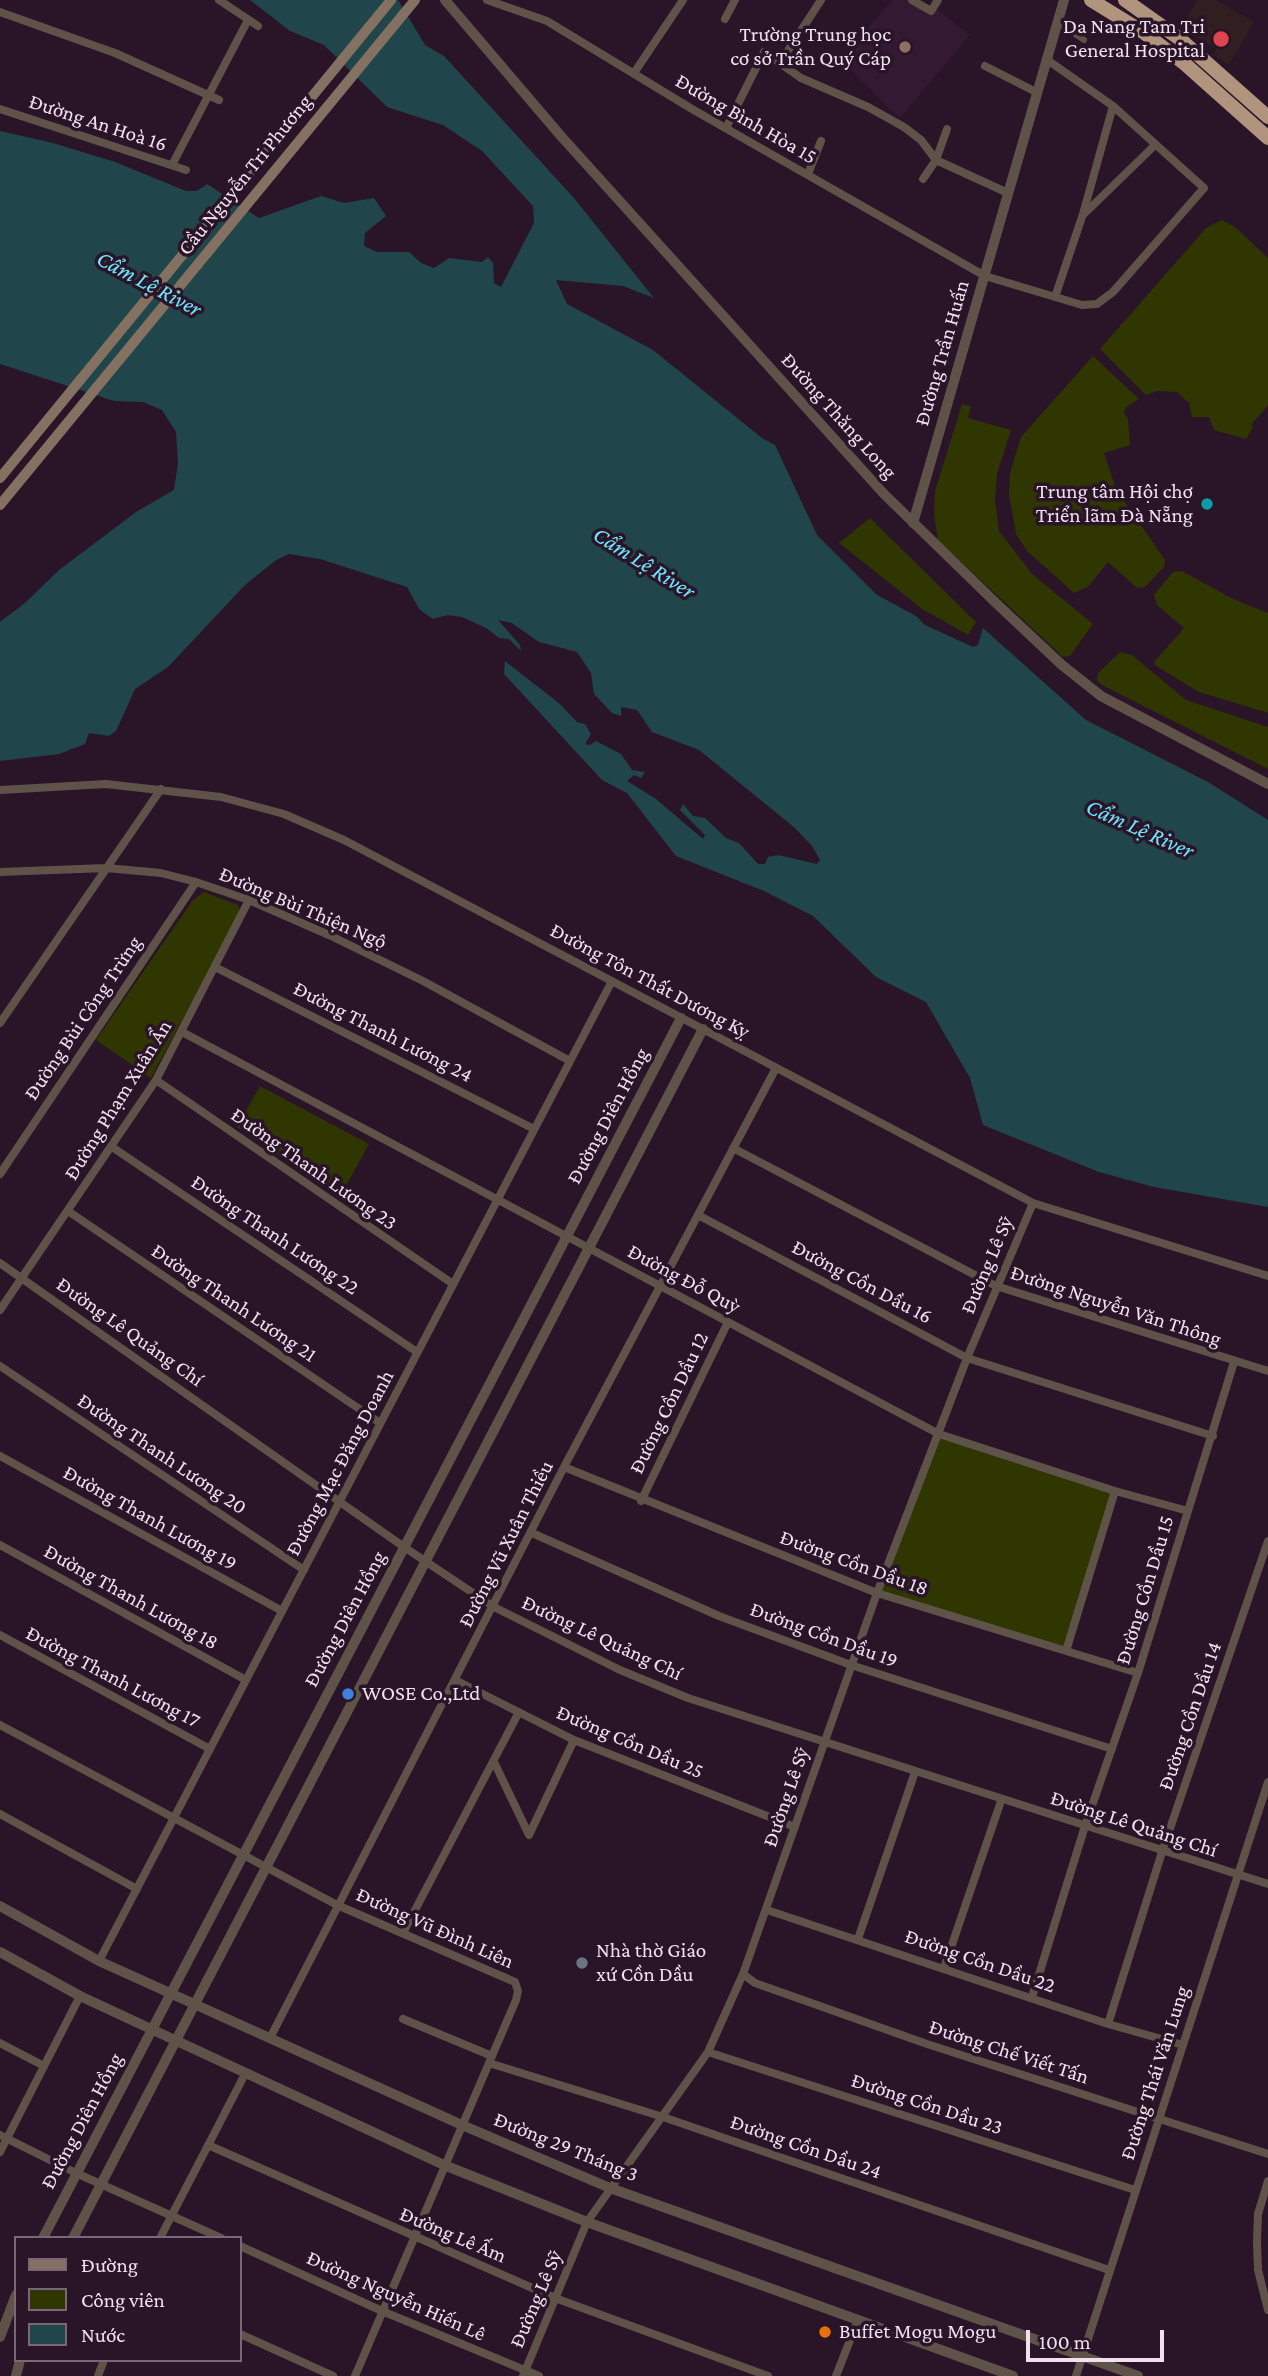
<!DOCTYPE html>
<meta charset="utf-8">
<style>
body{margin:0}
#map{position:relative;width:1268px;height:2376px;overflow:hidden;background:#291428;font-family:"Crimson Pro",serif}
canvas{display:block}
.legend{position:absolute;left:14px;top:2236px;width:228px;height:126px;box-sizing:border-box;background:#291428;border:2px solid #796678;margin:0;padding:9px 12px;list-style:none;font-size:21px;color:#f1e1ef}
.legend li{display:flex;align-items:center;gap:14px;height:35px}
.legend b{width:35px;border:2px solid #796678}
.scale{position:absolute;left:1026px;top:2330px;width:138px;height:32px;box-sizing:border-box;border:4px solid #f1e1ef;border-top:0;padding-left:9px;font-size:21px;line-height:24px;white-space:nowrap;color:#f1e1ef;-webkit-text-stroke:5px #291428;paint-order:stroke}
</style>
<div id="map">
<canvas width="1268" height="2376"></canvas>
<ul class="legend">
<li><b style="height:9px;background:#857162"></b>Đường</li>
<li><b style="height:19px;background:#303600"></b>Công viên</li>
<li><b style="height:19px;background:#20464c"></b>Nước</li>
</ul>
<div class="scale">100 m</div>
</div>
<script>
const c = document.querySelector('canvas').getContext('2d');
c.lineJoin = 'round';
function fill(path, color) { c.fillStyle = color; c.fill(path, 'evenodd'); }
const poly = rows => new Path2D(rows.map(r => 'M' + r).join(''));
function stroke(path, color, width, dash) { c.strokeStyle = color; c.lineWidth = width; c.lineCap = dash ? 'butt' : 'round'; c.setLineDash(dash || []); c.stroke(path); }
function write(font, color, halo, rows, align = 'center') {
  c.font = font + ' "Crimson Pro",serif'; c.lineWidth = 7; c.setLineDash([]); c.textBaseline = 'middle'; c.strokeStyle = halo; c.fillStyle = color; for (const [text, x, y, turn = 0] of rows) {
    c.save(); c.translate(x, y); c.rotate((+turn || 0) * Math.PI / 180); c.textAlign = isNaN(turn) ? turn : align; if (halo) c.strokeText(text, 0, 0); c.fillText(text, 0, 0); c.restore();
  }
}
const built = poly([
 [893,0,909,0,929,15,935,8,970,35,900,118,839,59]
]);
const medical = poly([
 [1197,0,1216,0,1254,22,1229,65,1213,55,1216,49,1181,29]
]);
const green = poly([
 [1222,220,1235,227,1268,258,1268,405,1251,425,1253,427,1246,439,1214,430,1209,417,1192,417,1189,403,1177,392,1157,391,1146,395,1100,349,1206,228],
 [1093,356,1139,399,1126,407,1124,413,1128,419,1130,445,1104,453,1116,489,1165,560,1164,567,1145,587,1137,588,1108,562,1088,587,1074,593,1027,551,1016,534,1009,494,1010,473,1021,437],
 [962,404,971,406,968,418,1011,430,997,474,995,500,999,531,1032,574,1093,624,1070,656,1063,657,938,540,934,515,935,491],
 [870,518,976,622,968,635,922,609,839,543],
 [1182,571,1233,599,1268,613,1268,713,1199,692,1156,666,1154,662,1184,628,1157,605,1154,595,1173,572],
 [1120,652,1132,655,1186,700,1268,727,1268,769,1102,685,1097,680,1098,673],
 [204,892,238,905,241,911,151,1078,96,1040,193,900],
 [260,1086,369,1144,340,1197,237,1127],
 [939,1434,1115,1491,1066,1651,877,1593]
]);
const water = poly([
 [250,0,398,0,425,45,444,56,574,198,654,298,623,286,556,280,567,304,653,350,762,438,775,445,817,535,877,595,916,616,925,625,973,647,978,645,983,628,1086,720,1208,782,1268,820,1268,1207,1154,1187,1099,1172,983,1125,970,1078,926,1002,876,977,813,916,764,891,676,856,627,793,602,780,504,674,505,661,560,704,577,722,585,724,591,734,585,744,590,745,596,741,621,754,632,770,645,772,641,778,634,775,627,781,656,799,703,839,705,835,680,810,683,804,693,816,705,818,726,838,739,843,758,864,765,864,768,857,778,855,817,864,820,860,812,846,795,828,699,750,652,732,637,710,621,707,621,716,612,713,594,694,591,673,577,652,539,642,512,623,498,620,520,645,521,651,509,639,499,638,486,628,462,617,448,615,433,619,419,609,407,587,320,559,289,554,276,560,245,585,168,667,135,689,116,731,109,736,89,733,85,744,59,754,0,761,0,622,25,603,59,570,136,512,174,490,178,463,176,432,162,410,143,402,114,401,0,364,0,131,53,143,115,162,186,191,197,191,207,184,259,218,321,196,344,203,374,198,386,216,365,233,364,246,377,252,409,252,421,263,434,268,449,258,482,262,488,257,493,263,494,283,501,287,534,223,533,206,482,151,443,125,387,107,324,45,290,31]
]);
const pedestrian = poly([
 [1057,22,1084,40]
]);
const minor = poly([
 [219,0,258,26],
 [487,0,547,21,692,109,985,276,1082,305,1097,304,1113,292,1204,188,1113,106,1046,59],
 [912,0,931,11,938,0],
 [0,12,115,53,219,100],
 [725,19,735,0],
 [780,63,821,0],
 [985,66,1036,92],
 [634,73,683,0],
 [0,109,186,170],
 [726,128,764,52,801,78,868,107,904,127,921,140,936,160],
 [936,160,947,129],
 [172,165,248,20],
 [808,174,821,141],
 [923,179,936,160,1008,193],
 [1084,214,1155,145],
 [1055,297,1083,214,1113,106],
 [0,790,106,784,221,797,284,814,344,840,1033,1203,1268,1276],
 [0,872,106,868,161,873,196,882,249,900,329,935,423,981,570,1061],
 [215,967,534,1129],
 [0,1023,161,789],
 [182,1032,939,1434,1115,1491,1188,1511],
 [156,1080,453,1284],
 [112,1147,417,1352],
 [733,1148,996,1286,1268,1371],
 [0,1174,196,882],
 [68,1211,380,1423],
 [698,1215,967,1358,1213,1436],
 [0,1263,404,1547,494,1607,620,1670,688,1698,1268,1884],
 [0,1310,156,1080,249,900],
 [0,1366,304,1570],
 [0,1456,282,1611],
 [564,1467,877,1593,1138,1673],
 [641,1501,728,1322],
 [532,1533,719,1616,851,1665,1112,1749],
 [0,1545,246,1680],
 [0,1635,210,1749],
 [1066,1651,1115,1491],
 [455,1680,574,1740,795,1827],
 [0,1725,337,1905,515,1982,518,1991,516,2000,355,2376],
 [494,1762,529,1835,574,1740],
 [0,1814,137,1889],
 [767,1910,1108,2024,1183,2045],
 [403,1933,519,1712],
 [858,1939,915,1772],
 [99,1961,612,981],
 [944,1968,1001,1801],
 [743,1974,755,1983,927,2044,1268,2154],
 [1032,1997,1085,1826,1138,1673,1234,1362],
 [403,2019,492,2056],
 [1108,2024,1162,1852,1268,1541],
 [270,2038,564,1467,776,1068],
 [0,2043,44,2066],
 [708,2052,1135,2190],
 [489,2063,663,2117,1109,2270],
 [0,2135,76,2173,221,2238],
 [208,2145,555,2298,768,2376],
 [0,2152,80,1996],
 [1268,2181,1258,2214,1257,2241,1258,2270,1268,2310],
 [160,2238,245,2074],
 [240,2246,382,2311,539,2376],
 [240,2334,333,2376],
 [98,2376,104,2360],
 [523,2376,587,2222,708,2052,743,1974,877,1593,967,1358,1033,1203],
 [836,2376,858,2320],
 [1076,2376,1268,1782]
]);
const tertiary = poly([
 [445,0,560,135,884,494,997,604,1062,665,1101,696,1268,784],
 [913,523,1064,0],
 [0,1906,99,1961,462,2125,610,2188,1138,2376],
 [0,1952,80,1996,444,2165,587,2222,1013,2376],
 [43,2238,681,1018],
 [73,2238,703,1029],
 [0,2337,16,2295],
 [16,2376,20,2360]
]);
const secondary = poly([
 [0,478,391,0],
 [0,505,415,0]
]);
const trunk = poly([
 [1091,0,1143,32,1185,64,1268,138],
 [1125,0,1180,39,1268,117]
]);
const markers = [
 [1221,39,9,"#e0444e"],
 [905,47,7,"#8d6e63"],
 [1207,504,7,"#0f9aa8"],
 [348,1694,7,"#3f7fe0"],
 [582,1963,7,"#6b7280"],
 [825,2332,7,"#e8710a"]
];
const poiNames = [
 ["Da Nang Tam Tri",1205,27],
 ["General Hospital",1205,51],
 ["Trường Trung học",891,35],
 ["cơ sở Trần Quý Cáp",891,59],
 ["Trung tâm Hội chợ",1193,492],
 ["Triển lãm Đà Nẵng",1193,516],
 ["WOSE Co.,Ltd",362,1694,"left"],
 ["Nhà thờ Giáo",596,1951,"left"],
 ["xứ Cồn Dầu",596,1975,"left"],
 ["Buffet Mogu Mogu",839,2332,"left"]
];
const streetNames = [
 ["Đường Bình Hòa 15",746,119,30],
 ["Đường An Hoà 16",98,123,18],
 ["Cầu Nguyễn Tri Phương",245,175,-51],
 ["Đường Trần Huấn",942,353,-74],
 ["Đường Thăng Long",839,416,48],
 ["Đường Bùi Thiện Ngộ",303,908,23],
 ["Đường Tôn Thất Dương Kỵ",650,981,28],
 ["Đường Bùi Công Trừng",83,1018,-56],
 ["Đường Thanh Lương 24",383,1032,27],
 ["Đường Phạm Xuân Ẩn",118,1100,-58],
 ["Đường Diên Hồng",608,1116,-62],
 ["Đường Thanh Lương 23",314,1169,35],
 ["Đường Thanh Lương 22",275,1235,34],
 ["Đường Lê Sỹ",987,1265,-67],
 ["Đường Đỗ Quỳ",684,1279,28],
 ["Đường Cồn Dầu 16",862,1282,28],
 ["Đường Thanh Lương 21",234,1303,34],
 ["Đường Nguyễn Văn Thông",1116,1306,18],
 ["Đường Lê Quảng Chí",130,1332,35],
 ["Đường Cồn Dầu 12",669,1403,-64],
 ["Đường Thanh Lương 20",162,1454,34],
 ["Đường Mạc Đăng Doanh",340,1463,-62],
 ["Đường Thanh Lương 19",150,1518,29],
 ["Đường Vũ Xuân Thiều",506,1544,-63],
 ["Đường Cồn Dầu 18",854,1563,20],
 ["Đường Cồn Dầu 15",1145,1590,-73],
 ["Đường Thanh Lương 18",131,1597,29],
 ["Đường Diên Hồng",345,1619,-62],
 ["Đường Cồn Dầu 19",824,1635,20],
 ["Đường Lê Quảng Chí",602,1638,25],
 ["Đường Thanh Lương 17",113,1677,28],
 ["Đường Cồn Dầu 14",1190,1716,-71],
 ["Đường Cồn Dầu 25",630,1742,23],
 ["Đường Lê Sỹ",786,1797,-71],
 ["Đường Lê Quảng Chí",1134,1824,18],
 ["Đường Vũ Đình Liên",435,1928,24],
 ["Đường Cồn Dầu 22",980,1961,19],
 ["Đường Chế Viết Tấn",1009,2052,18],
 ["Đường Thái Văn Lung",1155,2073,-72],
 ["Đường Cồn Dầu 23",927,2104,18],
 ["Đường Diên Hồng",82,2121,-62],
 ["Đường 29 Tháng 3",566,2147,22],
 ["Đường Cồn Dầu 24",806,2147,19],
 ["Đường Lê Ấm",453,2235,23],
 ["Đường Nguyễn Hiến Lê",396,2296,24],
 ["Đường Lê Sỹ",536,2299,-67]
];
const waterNames = [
 ["Cẩm Lệ River",149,284,28],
 ["Cẩm Lệ River",644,563,32],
 ["Cẩm Lệ River",1140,829,24]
];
fill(built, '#341933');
fill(medical, '#311e20');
fill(green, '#303600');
fill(water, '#20464c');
stroke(pedestrian, '#5f5349', 6);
stroke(minor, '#5f5349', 8);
stroke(tertiary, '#5f5349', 10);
stroke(secondary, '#857162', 10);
stroke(trunk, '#b0947e', 14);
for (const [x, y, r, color] of markers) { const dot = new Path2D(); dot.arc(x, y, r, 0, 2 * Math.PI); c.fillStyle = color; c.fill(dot); stroke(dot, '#291428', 2.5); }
write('21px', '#f1e1ef', '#291428', poiNames, 'right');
write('21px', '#f1e1ef', '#291428', streetNames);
write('italic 23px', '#6ee7fd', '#291428', waterNames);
</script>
